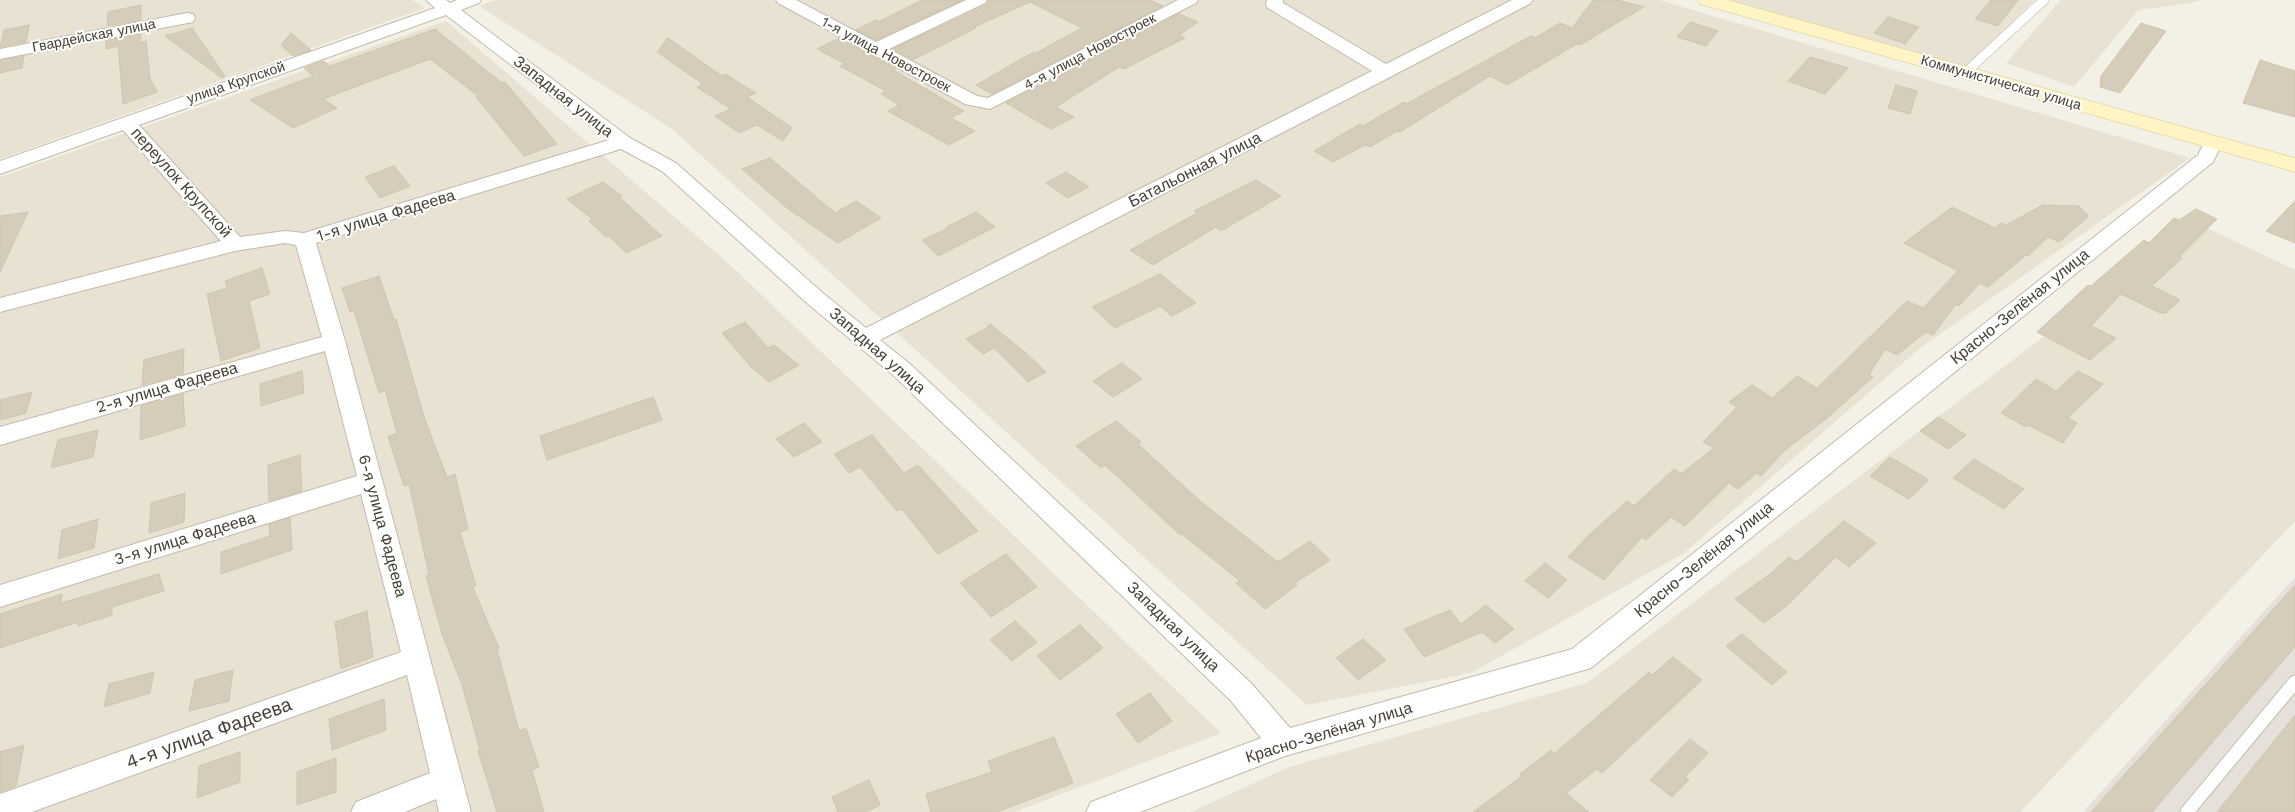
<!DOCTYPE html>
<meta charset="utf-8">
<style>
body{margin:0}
canvas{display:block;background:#f3f0e5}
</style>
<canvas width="2295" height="812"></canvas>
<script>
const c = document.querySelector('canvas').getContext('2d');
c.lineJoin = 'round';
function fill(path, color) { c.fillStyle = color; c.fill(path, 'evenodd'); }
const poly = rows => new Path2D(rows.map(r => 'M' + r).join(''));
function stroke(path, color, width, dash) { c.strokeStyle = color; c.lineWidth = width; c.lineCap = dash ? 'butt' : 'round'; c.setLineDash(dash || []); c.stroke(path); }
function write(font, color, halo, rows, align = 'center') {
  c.font = font + ' "Work Sans",sans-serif'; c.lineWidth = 4; c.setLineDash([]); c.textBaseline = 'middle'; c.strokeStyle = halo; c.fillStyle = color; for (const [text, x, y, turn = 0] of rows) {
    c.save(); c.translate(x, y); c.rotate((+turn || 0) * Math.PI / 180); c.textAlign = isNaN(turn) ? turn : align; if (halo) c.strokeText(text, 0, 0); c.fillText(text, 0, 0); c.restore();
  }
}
const residential = poly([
 [0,0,412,0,425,8,0,159],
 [495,0,1659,0,2190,158,1919,349,1684,553,1471,673,1307,705,672,129,479,6],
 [1728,0,2035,0,1967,68],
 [2061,0,2202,0,2191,3,2138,10,2074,87,2006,63],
 [446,21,727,262,1221,733,1015,812,0,812,0,177],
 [2195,222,2295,270,2295,521,2020,812,1191,812,1289,767,1587,683]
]);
const industrial = poly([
 [2295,577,2295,812,2083,812]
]);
const building = poly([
 [922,0,962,0,876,40,856,30,876,20,880,21,922,0],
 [989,0,1150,0,1163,6,992,94,976,85,1023,58,1034,52,1036,53,1082,28,1030,2,974,27,976,28,913,60,893,49,986,5,989,0],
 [1593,0,1617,0,1644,7,1580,45,1577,44,1507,85,1490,76,1400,132,1397,131,1370,147,1365,145,1333,162,1314,151,1360,124,1363,126,1404,102,1406,104,1531,36,1535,38,1560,23,1572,28,1593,0],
 [1991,0,2018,0,1998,26,1975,19,1991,0],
 [141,5,141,20,107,26,108,12,141,5],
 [1179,14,1198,22,1179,35,1185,38,1124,69,1119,67,1056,107,1074,117,1051,129,1006,103,1179,14],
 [1888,17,1919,27,1905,44,1874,33,1888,17],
 [1690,22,1718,31,1706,46,1677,37,1690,22],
 [2141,23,2166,31,2120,93,2100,87,2101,76,2141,23],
 [29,25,26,42,0,47,4,30,29,25],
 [192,28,225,76,222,78,165,36,192,28],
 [435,29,502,83,505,82,557,144,524,156,476,97,478,96,430,59,323,99,337,108,293,128,250,100,313,76,304,68,323,61,330,66,435,29],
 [291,33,311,50,293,56,281,45,291,33],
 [141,34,140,43,146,41,150,78,157,92,123,104,118,46,106,49,106,40,141,34],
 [668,38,722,76,725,74,756,93,747,97,792,128,783,141,757,125,739,133,715,116,731,109,697,87,703,84,657,52,668,38],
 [839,38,896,69,893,70,964,111,951,118,975,131,949,145,888,111,899,105,881,94,886,91,840,66,845,64,817,49,839,38],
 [24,56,22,68,0,73,0,61,24,56],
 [1810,57,1848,68,1825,94,1788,81,1810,57],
 [2260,60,2295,71,2295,117,2243,103,2260,60],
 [1896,85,1917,91,1910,114,1888,108,1896,85],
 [770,158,835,213,856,201,881,218,838,243,787,208,742,169,770,158],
 [394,166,410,186,380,198,365,177,394,166],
 [1066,172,1089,187,1068,198,1046,183,1066,172],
 [1256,180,1281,196,1221,231,1216,227,1153,265,1130,250,1197,213,1194,211,1256,180],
 [603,182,622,196,619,197,662,236,626,253,609,236,606,237,589,221,592,219,567,199,603,182],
 [2295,201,2295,243,2266,231,2295,201],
 [2043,205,2079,206,2089,216,2059,242,2048,237,2028,256,2026,255,1988,287,1980,283,1959,306,1956,304,1933,335,1926,332,1897,355,1885,349,1869,375,1873,377,1826,419,1784,451,1761,476,1757,473,1738,489,1729,483,1685,526,1671,517,1646,540,1642,537,1604,580,1568,557,1588,536,1627,501,1634,506,1674,469,1681,474,1714,448,1703,442,1737,407,1729,402,1752,385,1772,398,1797,376,1817,388,1907,301,1923,308,1958,271,1904,243,1952,207,1995,228,2001,223,2006,225,2043,205],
 [2196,209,2217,219,2179,257,2182,258,2152,286,2180,300,2166,313,2160,313,2121,294,2091,326,2116,338,2090,360,2037,332,2088,285,2091,286,2144,240,2149,243,2174,218,2179,220,2196,209],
 [28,212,0,272,0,216,28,212],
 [976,212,995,227,938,256,922,240,947,229,945,228,976,212],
 [262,268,270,294,249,301,260,348,221,361,207,294,227,288,225,281,262,268],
 [1160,274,1196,303,1172,316,1160,306,1115,328,1092,307,1160,274],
 [379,276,394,320,396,319,425,420,447,477,455,474,468,529,460,532,476,586,473,588,499,648,497,649,519,731,526,728,539,767,532,770,544,812,497,812,478,751,480,750,462,685,442,634,426,576,429,575,409,484,404,486,388,437,397,433,385,390,379,393,354,311,350,312,342,288,379,276],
 [745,322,768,348,774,345,799,365,769,382,750,366,722,333,745,322],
 [990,324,1026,353,1046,372,1028,382,994,348,983,354,966,339,985,329,990,324],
 [184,349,183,374,142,385,144,360,184,349],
 [1122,363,1142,379,1113,397,1093,381,1122,363],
 [302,371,304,393,261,406,260,384,302,371],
 [2078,371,2103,384,2068,418,2077,423,2063,443,2028,425,2026,427,2001,413,2036,379,2056,391,2078,371],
 [32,392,26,413,0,420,0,400,32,392],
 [183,394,185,426,140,440,141,406,183,394],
 [653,397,662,420,547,460,540,436,653,397],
 [1938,417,1966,435,1948,449,1920,431,1938,417],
 [1116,421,1141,442,1138,444,1200,501,1278,562,1310,541,1330,560,1295,583,1297,585,1265,609,1236,583,1240,581,1182,534,1180,535,1105,465,1101,468,1076,446,1116,421],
 [804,423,822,442,794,457,776,439,804,423],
 [98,430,93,457,51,468,58,440,98,430],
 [872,435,904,473,918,465,978,531,938,554,902,509,897,511,860,467,849,473,834,454,872,435],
 [300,455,302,491,269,501,268,465,300,455],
 [1890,457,1929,480,1909,499,1870,476,1890,457],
 [1974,459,2024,489,2004,509,1953,478,1974,459],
 [185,493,184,522,149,533,151,503,185,493],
 [290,518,292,550,221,574,221,552,270,536,269,525,290,518],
 [98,519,94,548,58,559,62,530,98,519],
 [1844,521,1876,543,1849,567,1836,557,1790,603,1764,623,1735,599,1770,574,1789,557,1797,562,1844,521],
 [1006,554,1037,587,991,617,960,583,1006,554],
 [1545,563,1567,580,1548,598,1525,581,1545,563],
 [159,574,164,591,112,607,112,615,78,626,78,622,0,648,0,614,62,594,61,603,159,574],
 [2295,585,2295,647,2152,812,2091,812,2295,585],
 [1486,605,1514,629,1495,643,1482,632,1424,657,1404,629,1450,610,1461,624,1486,605],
 [367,611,373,657,341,669,335,622,367,611],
 [1015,621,1037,642,1012,661,990,640,1015,621],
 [1080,625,1103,648,1060,680,1037,656,1080,625],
 [1742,634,1768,656,1787,672,1772,685,1726,646,1742,634],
 [1363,639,1386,660,1358,680,1336,658,1363,639],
 [1673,657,1702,680,1602,773,1597,769,1566,793,1589,812,1473,812,1522,776,1520,774,1551,750,1554,754,1649,672,1652,675,1673,657],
 [233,670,229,701,189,711,195,680,233,670],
 [154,672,150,693,104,707,109,684,154,672],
 [1150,693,1172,721,1138,743,1116,714,1150,693],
 [384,699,386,730,332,750,329,719,384,699],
 [2295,715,2295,812,2217,812,2295,715],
 [1054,737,1073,783,997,812,931,812,926,794,992,772,988,761,1054,737],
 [1690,739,1708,753,1685,777,1689,780,1672,797,1650,780,1690,739],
 [24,745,16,786,0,792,0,752,24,745],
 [240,752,240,782,197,798,199,766,240,752],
 [336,758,336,792,297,805,297,772,336,758],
 [869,780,880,805,866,812,838,812,832,797,869,780]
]);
const serviceFar1 = poly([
 [1965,73,2044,0]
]);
const service = poly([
 [2187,812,2295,682]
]);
const minor = poly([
 [426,0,446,0,450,3,457,0,481,0,479,3,461,10,630,138,676,163,824,294,866,328,1372,71,1268,8,1266,5,1267,0,1283,0,1283,3,1386,64,1512,0,1533,0,1531,3,1392,76,880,340,910,364,1251,683,1290,728,1572,649,2198,155,2206,139,2213,137,2220,139,2222,143,2213,162,1591,668,1285,756,1140,812,1086,812,1091,802,1261,738,1231,701,894,376,808,304,662,171,621,149,316,243,345,341,471,812,439,812,436,799,405,812,351,812,356,802,430,773,407,675,32,812,0,812,0,794,401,652,361,494,0,607,0,585,357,476,325,351,0,445,0,427,322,337,296,245,285,243,235,251,0,312,0,298,221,241,123,130,0,174,0,161,435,8,426,0],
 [446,15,609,140,304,233,285,231,240,237,139,125,446,15],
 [776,0,796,0,876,42,966,0,987,0,985,3,889,49,977,96,988,98,1178,0,1198,0,1196,3,990,109,965,104,778,3,776,0],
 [187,13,193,14,195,18,193,22,0,59,0,49,187,13]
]);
const secondary = poly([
 [1698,0,1728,0,2295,158,2295,172,1700,4,1698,0]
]);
const farStreetnames = [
 ["Гвардейская улица",94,36,-11],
 ["4-я улица Новостроек",1090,52,-28],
 ["1-я улица Новостроек",886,55,28],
 ["улица Крупской",236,83,-19],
 ["Коммунистическая улица",2001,83,16]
];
const streetNames = [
 ["Западная улица",563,97,38],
 ["Батальонная улица",1195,170,-27],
 ["переулок Крупской",181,183,48],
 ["1-я улица Фадеева",386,216,-17],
 ["Красно-Зелёная улица",2020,307,-39],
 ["Западная улица",877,351,41],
 ["2-я улица Фадеева",167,388,-16],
 ["6-я улица Фадеева",382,526,75],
 ["3-я улица Фадеева",185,539,-17],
 ["Красно-Зелёная улица",1704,560,-39],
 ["Западная улица",1173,627,44],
 ["Красно-Зелёная улица",1329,733,-17]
];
const nearStreetnames = [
 ["4-я улица Фадеева",209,734,-20]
];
fill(residential, '#e8e2d3');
fill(industrial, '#e5e1da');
fill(building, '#d6ccba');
stroke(building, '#d1c5ad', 1);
stroke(serviceFar1, '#c2bbaa', 10);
stroke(service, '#c2bbaa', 15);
stroke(minor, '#c2bbaa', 2);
stroke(secondary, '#d6c892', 1);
stroke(serviceFar1, '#fff', 9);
stroke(service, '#fff', 13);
fill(minor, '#fff');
fill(secondary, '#fff4c3');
write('14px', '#464034', '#fff', farStreetnames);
write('16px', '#464034', '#fff', streetNames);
write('19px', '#464034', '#fff', nearStreetnames);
</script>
